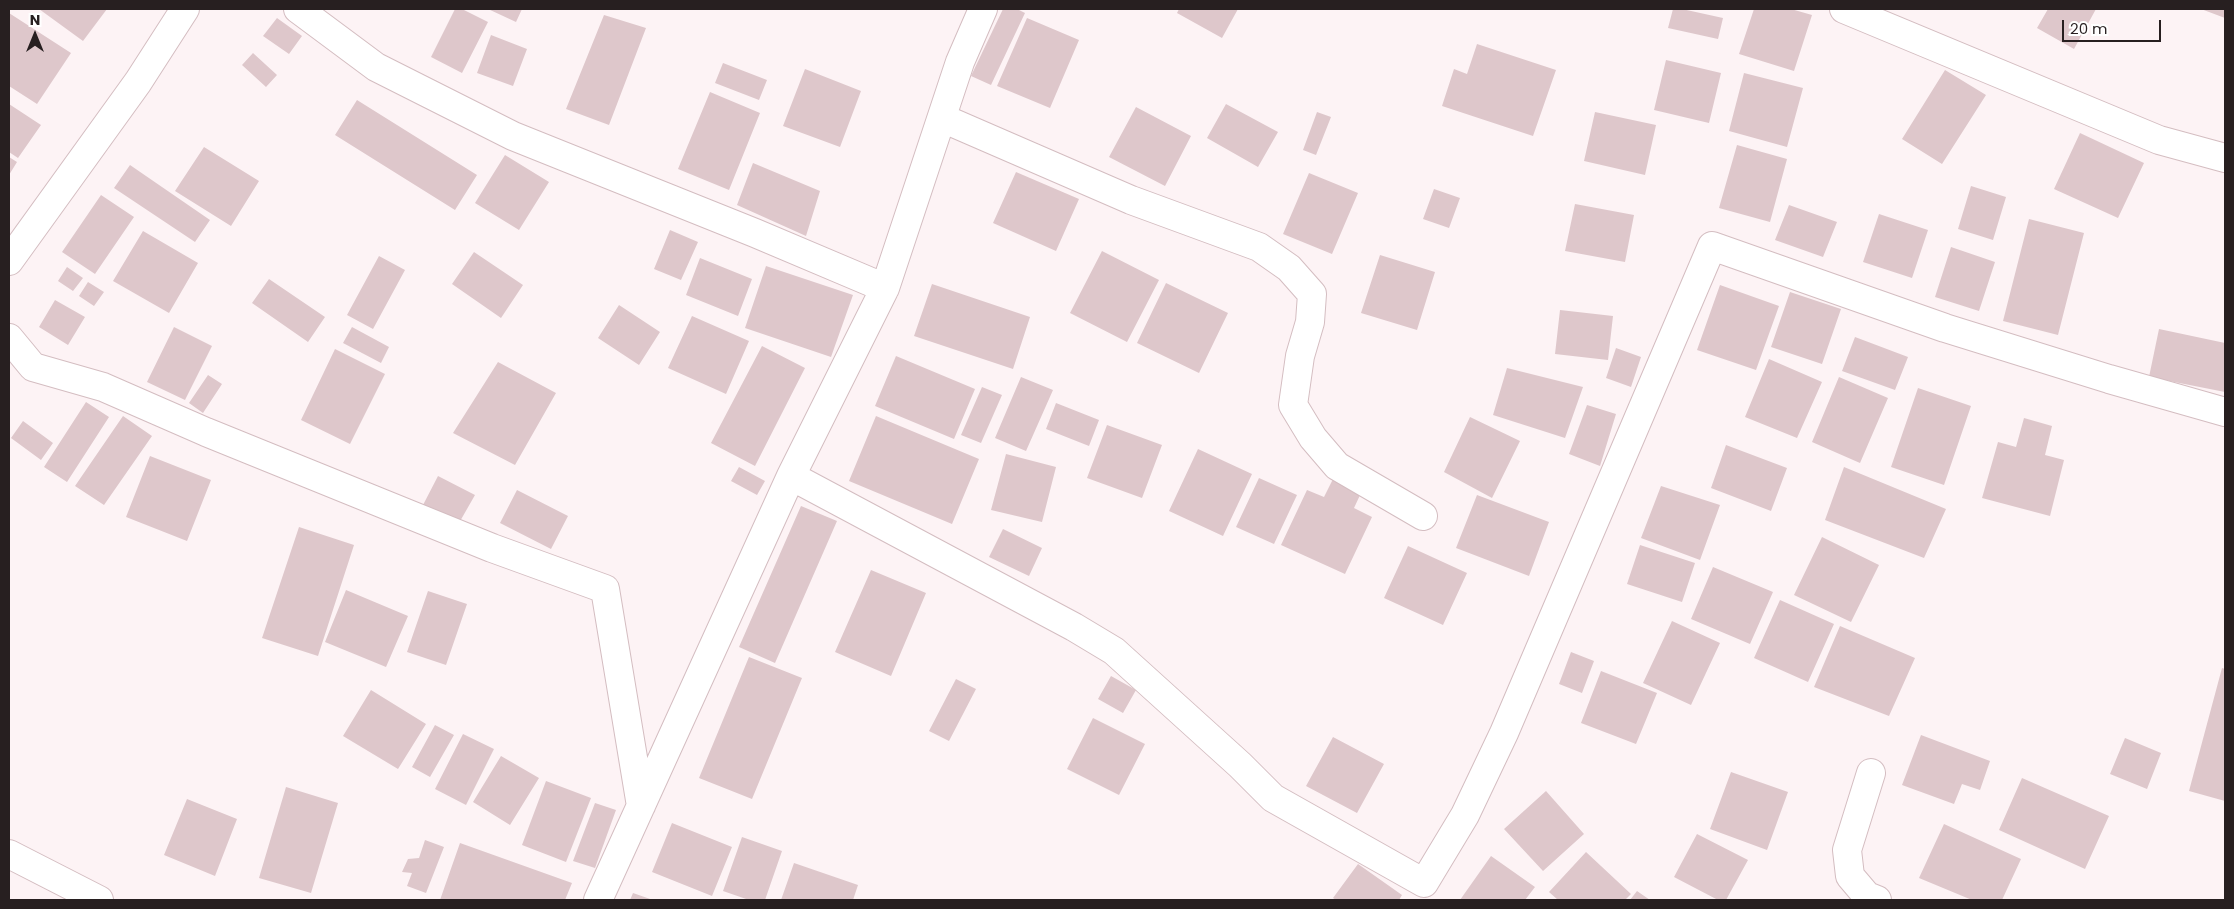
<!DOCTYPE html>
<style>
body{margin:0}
#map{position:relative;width:2234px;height:909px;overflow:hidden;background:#fdf3f5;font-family:Poppins,sans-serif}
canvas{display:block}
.frame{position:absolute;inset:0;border:10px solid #271f20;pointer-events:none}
.north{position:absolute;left:10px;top:10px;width:50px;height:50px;-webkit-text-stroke:4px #fff;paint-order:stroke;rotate:0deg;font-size:14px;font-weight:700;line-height:20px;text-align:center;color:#271f20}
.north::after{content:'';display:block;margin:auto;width:18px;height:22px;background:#271f20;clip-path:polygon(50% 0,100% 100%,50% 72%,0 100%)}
.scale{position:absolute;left:2062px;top:20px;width:99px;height:22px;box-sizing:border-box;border:2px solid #271f20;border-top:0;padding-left:6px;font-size:15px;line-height:18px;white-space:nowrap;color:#271f20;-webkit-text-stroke:4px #fff;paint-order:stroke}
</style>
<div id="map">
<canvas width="2234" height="909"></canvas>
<div class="frame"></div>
<div class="north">N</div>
<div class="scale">20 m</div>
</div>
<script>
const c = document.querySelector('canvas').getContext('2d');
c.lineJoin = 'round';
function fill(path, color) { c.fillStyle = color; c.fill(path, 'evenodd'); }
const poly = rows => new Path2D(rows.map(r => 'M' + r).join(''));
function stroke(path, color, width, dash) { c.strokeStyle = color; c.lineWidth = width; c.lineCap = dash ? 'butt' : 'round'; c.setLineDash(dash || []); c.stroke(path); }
const building = poly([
 [39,9,107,9,83,41],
 [455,9,462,9,488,22,462,73,431,57],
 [488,9,522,9,516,22],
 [1003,9,1017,9,1025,13,991,85,971,76],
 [1179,9,1238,9,1222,38,1177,13],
 [1673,9,1682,9,1723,18,1718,39,1668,28],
 [1754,9,1791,9,1812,15,1794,71,1739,54],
 [2048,9,2096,9,2074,49,2037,28],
 [2201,9,2225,9,2225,18],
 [9,13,71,53,37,104,9,86],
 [604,15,646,28,609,125,566,109],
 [277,18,302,36,289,54,263,36],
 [1027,18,1079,40,1050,108,997,86],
 [491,35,527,49,513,86,477,73],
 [1477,44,1556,70,1533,136,1442,106,1454,69,1467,74],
 [253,53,277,75,266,87,242,65],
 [1666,60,1721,73,1709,123,1654,110],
 [723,63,767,80,759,100,715,83],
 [805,69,861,91,840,147,783,126],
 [1945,70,1986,95,1942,164,1902,139],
 [1744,73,1803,88,1787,147,1729,131],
 [710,92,760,113,729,190,678,169],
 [357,100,477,175,455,210,335,135],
 [9,104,41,125,18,158,9,152],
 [1226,104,1278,132,1258,167,1207,138],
 [1136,107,1191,136,1165,186,1109,157],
 [1317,112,1331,117,1316,155,1303,150],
 [1595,112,1656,125,1645,175,1584,161],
 [2080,133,2144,163,2118,218,2054,189],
 [1737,145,1787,159,1770,222,1719,208],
 [204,147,259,181,231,226,175,191],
 [505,155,549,182,519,230,475,203],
 [9,157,17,162,9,175],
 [753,163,820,191,806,236,737,205],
 [130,165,210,220,195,242,114,188],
 [1016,172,1079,199,1056,251,993,223],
 [1309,173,1358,193,1332,254,1283,234],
 [1971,186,2006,197,1993,240,1958,229],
 [1434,189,1460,198,1449,228,1423,219],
 [101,195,134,217,95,274,62,252],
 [1575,204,1634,215,1625,262,1565,251],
 [1789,205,1837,222,1823,257,1775,240],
 [1879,214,1928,230,1912,278,1863,262],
 [2029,219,2084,233,2058,335,2003,321],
 [670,230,698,242,681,280,654,269],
 [143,231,198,263,169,313,113,281],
 [1951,247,1995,262,1979,311,1935,297],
 [1102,251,1159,280,1127,342,1070,313],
 [474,252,523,285,501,318,452,284],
 [1380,255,1435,272,1417,330,1361,313],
 [379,256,405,270,373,329,347,315],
 [700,258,752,279,738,316,686,295],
 [766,266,853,295,831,357,745,328],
 [67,267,83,278,73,291,58,281],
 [269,279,325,317,308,342,252,303],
 [88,282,104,292,94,306,79,296],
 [1166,283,1228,313,1199,373,1137,343],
 [932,284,1030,317,1013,369,914,336],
 [1720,285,1779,306,1756,370,1697,350],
 [1790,292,1841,309,1822,364,1771,347],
 [55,300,85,317,68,345,39,327],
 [619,305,660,332,639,365,598,338],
 [1560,310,1613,316,1608,360,1555,354],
 [692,316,749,341,726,394,668,368],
 [174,327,212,346,185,400,147,382],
 [352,327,389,347,381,363,343,343],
 [2159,329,2225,343,2225,392,2149,377],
 [1855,337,1908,357,1895,390,1842,371],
 [762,346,805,368,755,466,711,443],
 [1616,348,1641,357,1631,387,1606,378],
 [335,349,385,374,350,444,301,420],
 [896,356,975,389,954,439,875,406],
 [1769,359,1822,382,1797,438,1745,417],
 [498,362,556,393,515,465,453,433],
 [1507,368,1583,387,1565,438,1493,415],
 [208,375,222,384,203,413,189,403],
 [1021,377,1053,390,1026,451,995,438],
 [1839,377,1888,398,1860,463,1812,442],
 [982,387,1002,395,981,443,961,435],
 [1918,388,1971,406,1944,485,1891,467],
 [86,402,109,417,67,482,44,467],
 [1056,403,1099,420,1089,446,1046,429],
 [1587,405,1616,414,1600,466,1569,454],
 [123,416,152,436,104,505,75,486],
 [876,416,979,459,952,524,849,481],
 [1470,417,1520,441,1492,498,1444,472],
 [2024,418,2052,426,2045,455,2064,460,2050,516,1982,498,1998,442,2016,447],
 [23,421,53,443,41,460,11,438],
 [1107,425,1162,445,1142,498,1087,478],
 [1726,445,1787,468,1771,511,1711,488],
 [1198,449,1252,474,1223,536,1169,511],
 [1006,454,1056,467,1042,522,991,510],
 [150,456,211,480,187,541,126,517],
 [739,467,765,481,757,495,731,481],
 [1844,467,1946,509,1924,558,1825,520],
 [438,476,475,495,459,523,423,505],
 [1259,478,1297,495,1274,544,1236,527],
 [1333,479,1361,493,1354,508,1372,517,1345,574,1281,545,1307,490,1324,497],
 [1661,486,1720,505,1700,560,1641,538],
 [517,490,568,516,551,549,500,523],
 [1477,495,1549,522,1529,576,1456,548],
 [801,506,837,521,775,663,739,647],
 [299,527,354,545,318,656,262,638],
 [1003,529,1042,548,1029,576,989,557],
 [1822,537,1879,565,1851,622,1794,595],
 [1640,545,1695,563,1682,602,1627,584],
 [1408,546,1467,573,1443,625,1384,598],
 [1713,567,1773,592,1750,644,1691,619],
 [871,570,926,593,891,676,835,652],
 [346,590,408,616,386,667,325,642],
 [428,591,467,604,446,665,407,652],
 [1780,600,1834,624,1808,682,1754,658],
 [1672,621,1720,643,1691,705,1643,683],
 [1840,626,1915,658,1889,716,1814,687],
 [1571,652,1594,661,1582,693,1559,684],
 [749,657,802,678,752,799,699,778],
 [2222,668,2225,669,2225,801,2189,791],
 [1601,671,1657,693,1636,744,1581,723],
 [1111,676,1136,690,1123,713,1098,699],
 [956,679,976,689,949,741,929,731],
 [371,690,426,724,398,769,343,736],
 [1093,718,1145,744,1119,795,1067,769],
 [435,725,454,735,430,777,412,767],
 [463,734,494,749,466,805,435,789],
 [1921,735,1990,761,1980,790,1962,784,1954,804,1902,785],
 [1333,737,1384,764,1357,813,1306,786],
 [2125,738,2161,753,2147,789,2110,774],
 [501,756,539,778,510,825,473,802],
 [1731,772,1788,792,1767,850,1710,829],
 [2022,778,2109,816,2085,869,1999,830],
 [546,781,591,798,566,862,522,845],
 [286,787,338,803,311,893,259,878],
 [1546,791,1584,834,1543,871,1504,829],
 [187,799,237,819,215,876,164,855],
 [595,803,616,810,595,868,573,861],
 [672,823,732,847,712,896,652,872],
 [1944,824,2021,859,2002,900,1972,900,1919,878],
 [1697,834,1748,860,1726,900,1718,900,1674,877],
 [742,837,782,851,765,900,749,900,723,891],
 [425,840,444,847,426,893,407,886,412,873,402,872,408,859,419,858],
 [460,843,572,883,565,900,440,900],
 [1586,852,1631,894,1625,900,1558,900,1549,892],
 [1491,856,1535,887,1525,900,1460,900],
 [794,863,858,885,853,900,781,900],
 [1358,864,1402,895,1399,900,1336,900,1333,898],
 [1637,891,1650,900,1630,900],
 [633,893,653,900,630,900]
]);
const street = poly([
 [298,9,376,67,513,136,755,233,885,288,791,476,598,900],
 [1844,9,2159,140,2225,158],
 [942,118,1131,200,1259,247,1289,268,1312,294,1310,322,1300,356,1293,405,1313,438,1337,466,1423,516],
 [9,261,138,82,185,9],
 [885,288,960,62,983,9],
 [9,338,33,367,103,387,206,432,492,548,605,589,641,806],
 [791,476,1074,627,1114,651,1240,765,1273,798,1424,883,1465,815,1504,733,1712,246,1945,328,2109,379,2225,412],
 [1871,773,1847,850,1850,876,1867,896,1877,900],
 [9,854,99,900]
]);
fill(building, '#dec7cb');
stroke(street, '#d4bdc1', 30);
stroke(street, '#fff', 28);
</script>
